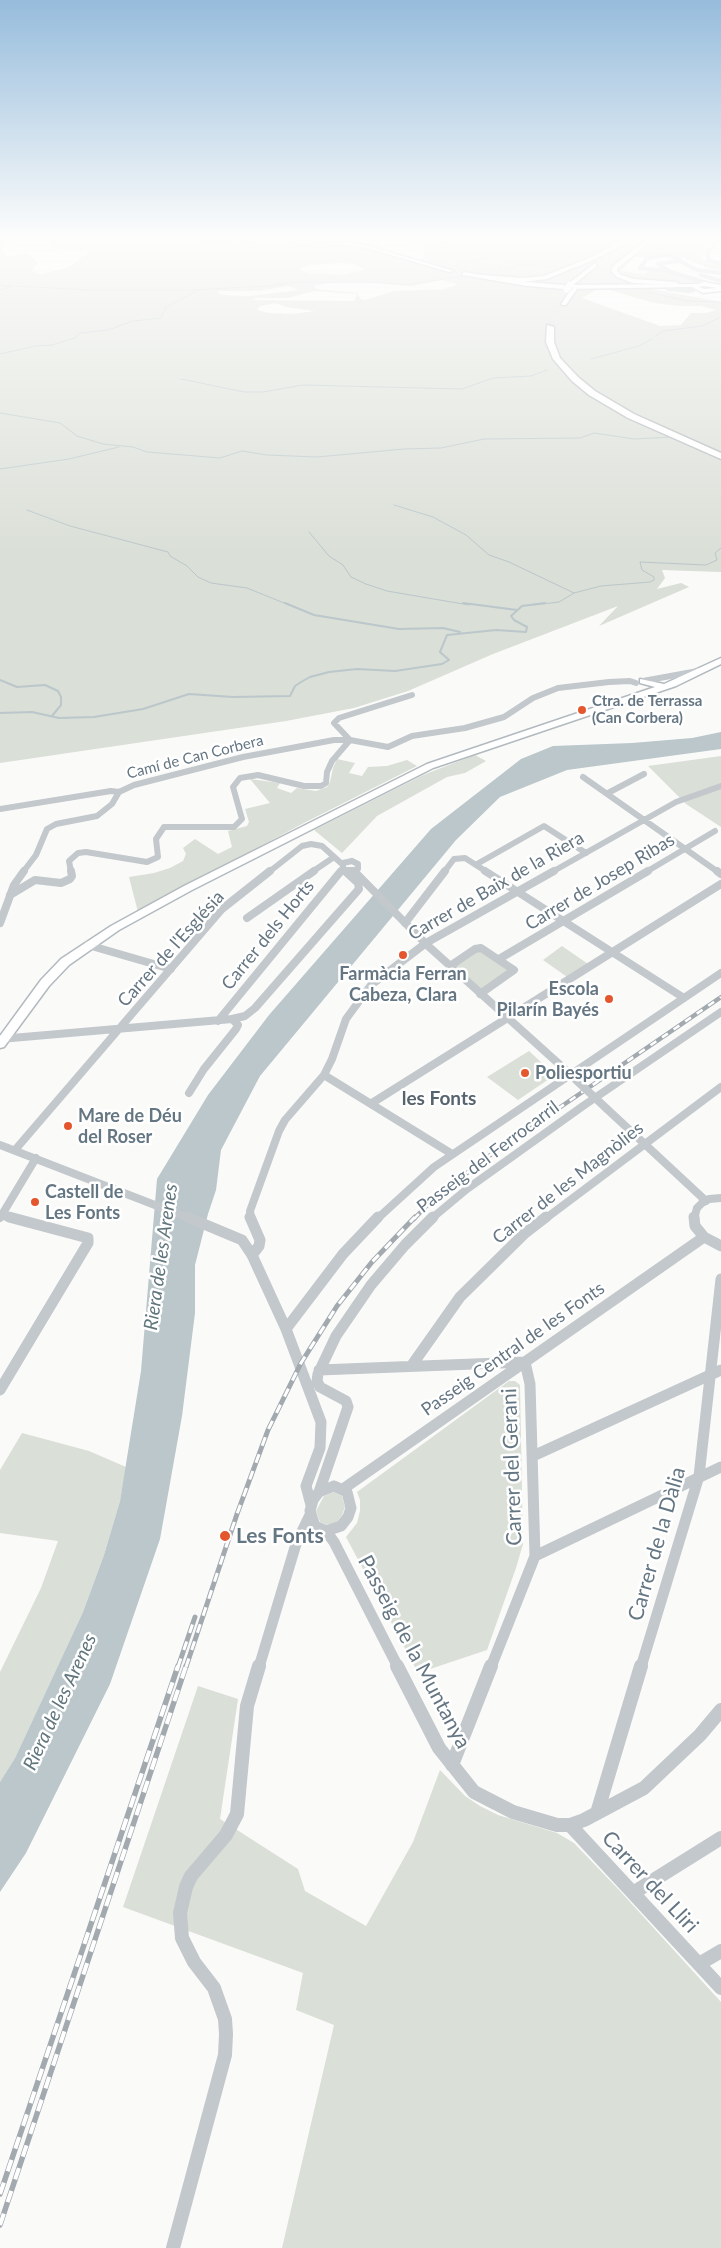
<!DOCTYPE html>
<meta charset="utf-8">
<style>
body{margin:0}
canvas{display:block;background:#fafaf8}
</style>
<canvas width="721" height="2248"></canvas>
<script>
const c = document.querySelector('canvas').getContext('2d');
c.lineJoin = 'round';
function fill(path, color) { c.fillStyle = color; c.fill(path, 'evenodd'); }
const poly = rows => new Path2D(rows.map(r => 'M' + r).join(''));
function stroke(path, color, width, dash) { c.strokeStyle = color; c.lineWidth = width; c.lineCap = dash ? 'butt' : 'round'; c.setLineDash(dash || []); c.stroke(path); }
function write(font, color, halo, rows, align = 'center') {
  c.font = font + ' Lato,sans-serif'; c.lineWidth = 5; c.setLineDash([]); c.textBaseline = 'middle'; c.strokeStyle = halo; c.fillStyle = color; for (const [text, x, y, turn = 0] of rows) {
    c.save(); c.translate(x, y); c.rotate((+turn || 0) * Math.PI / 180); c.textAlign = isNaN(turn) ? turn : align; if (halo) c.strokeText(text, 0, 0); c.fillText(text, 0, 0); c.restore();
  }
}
const green = poly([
 [0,238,339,238,373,245,403,256,420,259,426,256,422,253,424,249,394,238,718,238,705,248,702,259,714,265,721,265,721,270,711,269,673,254,654,255,644,258,635,257,621,271,644,274,649,270,666,272,697,281,697,283,653,282,620,276,616,272,617,267,630,258,618,263,612,268,612,273,627,280,654,283,600,286,598,288,683,286,694,290,647,288,721,302,721,572,662,570,665,578,657,589,681,583,689,587,599,626,618,606,493,654,408,691,354,708,286,721,0,763],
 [44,239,50,242,51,248,91,251,67,268,41,274,31,271,38,263,32,256,24,253,8,256,4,254,1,249,17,240],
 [339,263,354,264,364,269,344,275,307,273,299,269,311,265],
 [441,280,457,284,454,286,444,289,394,291,365,300,361,299,357,293,317,289,314,286,329,283,359,282,412,286],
 [288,286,299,290,250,296,221,295,217,291,260,291],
 [606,289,654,303,679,306,701,306,716,310,706,313,691,313,681,325,660,326,582,298,596,290],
 [315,291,357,294,354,301,252,300,256,298,288,298],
 [275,303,286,307,315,311,292,314,269,313,257,310,260,306],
 [475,755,486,761,465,773,447,777,377,816,342,853,314,830,423,775],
 [721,756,721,827,686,804,648,766],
 [337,759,355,763,349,773,362,776,368,767,387,766,407,760,417,766,300,825,138,912,129,877,154,873,170,868,183,861,186,854,183,848,195,839,218,854,232,847,228,831,247,826,249,822,245,809,270,803,250,779,280,783,277,788,291,793,297,788,316,791,327,787,330,782,333,768],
 [562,946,591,966,570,979,543,960],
 [475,949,512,968,480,994,450,966],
 [529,1051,555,1075,518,1100,487,1077],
 [509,1381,515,1381,520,1385,523,1544,516,1568,487,1650,418,1673,346,1537,357,1523,360,1511,360,1500,357,1492],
 [22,1433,89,1451,126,1467,120,1501,104,1555,83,1612,15,1758,0,1782,0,1672,41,1588,58,1541,0,1533,0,1470],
 [334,1492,342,1496,345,1507,342,1515,337,1522,326,1525,320,1522,316,1511,324,1496],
 [198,1686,238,1699,220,1819,298,1869,305,1891,366,1926,413,1842,440,1770,465,1796,480,1806,498,1815,557,1833,574,1843,620,1891,721,2002,721,2248,282,2248,334,2025,296,2010,303,1973,123,1907]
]);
const water = poly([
 [721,732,721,749,567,770,500,797,456,840,260,1076,221,1150,216,1190,208,1214,195,1265,195,1313,182,1416,160,1539,110,1684,26,1853,0,1892,0,1782,15,1758,83,1612,104,1555,120,1501,141,1371,157,1179,208,1095,269,1015,431,829,521,759,553,746,632,743,692,738]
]);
const streamFar1 = poly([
 [405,238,451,249,450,257,466,262,494,257,521,265,551,266],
 [498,270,521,265],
 [0,285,11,286],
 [0,290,13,286,91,290,192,290,268,286,296,282,376,282,405,285,464,276],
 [648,292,687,301,721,302],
 [656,336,663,331,702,326,721,317],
 [0,354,35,346,52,345,75,338,80,333,108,330,133,321,161,318,166,307,199,290],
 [591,359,639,346,652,339],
 [181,379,244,392,263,392,303,385,462,389,493,378,531,376,547,370],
 [0,413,60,423,77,436,103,444,133,447,147,452,220,458,242,451,267,455,317,457,404,449,441,448,484,439,580,438,594,433,634,439,672,437],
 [0,469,69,459,119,447],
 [394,505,433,517,466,535,489,555,509,562,574,593],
 [27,510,70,526,168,552,170,556,187,566,198,577,211,583,247,588,289,605],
 [309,532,329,556,343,565,351,577,366,584,387,591,469,605],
 [534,605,559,602,574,593,601,586,650,582,654,580,654,577,642,570,640,562,706,565,717,560,715,553,721,548]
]);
const stream = poly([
 [285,603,314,615,399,629,443,628,460,632],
 [463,603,517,610],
 [0,680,17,687,45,685,58,691,61,697,61,705,52,716],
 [0,713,32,712,59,718,94,717,143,709,189,694,233,697,290,696,295,686,301,682,310,677,329,672,357,669,395,671,442,664,449,660,440,652,447,635,496,630,526,632,527,627,514,620,511,616,522,606,545,603]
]);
const motorwayTunnel = poly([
 [550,327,557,303]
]);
const minorFar4 = poly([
 [721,239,707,252,708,260,721,264],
 [679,261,658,264,671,272,710,284],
 [640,268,647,258,667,255,680,259,680,261,697,270,721,273],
 [640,268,667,271],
 [701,275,721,281],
 [668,289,689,291,696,289]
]);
const minorFar3 = poly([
 [643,681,698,671],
 [412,695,339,718,334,723,350,740,388,747,412,736,465,728,504,717,533,698,558,688,609,682,630,681,636,683],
 [583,777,718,872],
 [608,793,644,774],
 [0,809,111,791,119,792,134,785,243,757,334,740,350,740,332,761,327,772,326,783,321,786,304,786,258,775,240,778,233,787,242,819,234,827,164,827,156,839,158,857,147,862,86,852,78,853,69,861,71,872],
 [352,861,358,864,358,869,350,872,343,869,343,863,352,861],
 [477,864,544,826,586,853],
 [23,872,36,855,47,829,56,824,97,816,112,804,119,792],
 [269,872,302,846,311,844,322,846,342,864],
 [312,872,334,857],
 [340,872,343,869],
 [444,872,454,859,465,858,487,872],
 [552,872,676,802,721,786],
 [646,872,715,831]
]);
const minorFar2 = poly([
 [347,871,353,871],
 [354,871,427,945,559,1064],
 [485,871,684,998],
 [717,871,721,874],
 [10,895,35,880,61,883,70,879,72,876,71,871],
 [247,918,314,871],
 [0,923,14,885,24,871],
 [405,923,445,871],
 [88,945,171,969],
 [499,959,648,871],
 [450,966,475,949,481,948,514,970,480,994],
 [232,1019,245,1016,255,1008,359,889,358,883,345,871],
 [218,1021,341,871],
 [0,1039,232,1019,238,1025,236,1029,204,1069,189,1093],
 [324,1075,452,1154],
 [372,1103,721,884],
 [607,1109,706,1201],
 [0,1145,191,1219],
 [15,1150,222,909,270,871],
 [0,1215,14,1219],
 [0,1218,36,1158],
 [251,1219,250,1211,279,1131,285,1120,324,1075,332,1059,346,1019,371,985,426,943,554,871],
 [377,1219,434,1167,721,973],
 [431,1219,467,1189,583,1106,721,1012],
 [545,1219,721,1087],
 [694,1219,697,1208,702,1203,709,1199,721,1198]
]);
const minorFar1 = poly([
 [187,1217,242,1240,252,1255,286,1329,321,1422,320,1448,306,1486,311,1505],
 [250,1217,260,1240,259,1246,252,1255],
 [694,1217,695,1226,704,1237,721,1246],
 [286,1329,343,1254,378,1217],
 [412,1365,460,1297,524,1234,546,1217],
 [319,1370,525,1362,530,1384,535,1556,491,1667],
 [0,1390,88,1243,88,1238,9,1217],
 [533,1456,721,1370],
 [334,1486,347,1492,351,1508,348,1517,341,1526,326,1531,315,1526,310,1511,313,1500,319,1492,334,1486],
 [343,1489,704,1237],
 [319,1492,348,1407,346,1401,320,1387,317,1381,318,1374,336,1336,371,1285,405,1245,433,1217],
 [326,1531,334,1542,398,1667],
 [535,1556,721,1467],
 [259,1667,296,1544,310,1515],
 [641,1667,699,1476,721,1279]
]);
const minor = poly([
 [397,1666,439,1748,474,1792,513,1812,557,1825,570,1825,584,1820,644,1788,700,1735,721,1710],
 [452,1765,491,1666],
 [597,1813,641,1666],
 [570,1825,721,1988],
 [633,1893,721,1838],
 [699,1964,721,1951],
 [173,2248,225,2055,226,2034,225,2019,214,1988,194,1962,182,1938,180,1913,186,1887,191,1876,226,1835,237,1814,247,1706,259,1666]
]);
const secondary = poly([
 [53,238,105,238,103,239,53,238],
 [149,238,344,243,369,246,454,271,449,272,367,248,344,245,149,238],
 [464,272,527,282,564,285,698,284,704,282,721,285,721,291,703,293,692,287,564,289,527,286,462,275,464,272],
 [704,286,717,288,704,289,699,287,704,286],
 [721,658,721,664,676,686,433,768,192,890,119,930,69,965,49,986,4,1047,0,1048,0,1036,41,980,61,959,111,926,184,886,427,764,655,687,640,683,640,679,664,684,721,658]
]);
const motorway = poly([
 [628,238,636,238,593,260,547,279,522,282,481,277,484,275,522,278,544,276,589,258,628,238],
 [648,238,655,238,618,268,617,271,621,275,634,279,676,282,679,284,678,285,633,283,617,277,611,271,613,266,648,238],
 [595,263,597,266,572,286,568,286,568,284,595,263],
 [572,288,577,289,566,305,562,305,561,304,572,288],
 [547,325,554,327,554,342,560,358,578,377,595,391,634,414,721,453,721,459,628,418,589,395,572,381,553,359,546,342,547,325]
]);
const railFar2 = poly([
 [414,1219,430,1202,486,1158,721,997]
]);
const railFar1 = poly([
 [178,1667,195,1617],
 [186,1667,237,1514,268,1430,301,1363,337,1306,372,1262,415,1217]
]);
const rail = poly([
 [0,2194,178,1666],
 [0,2225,186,1666]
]);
const minorBridge = poly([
 [559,1064,607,1109]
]);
const motorwayBridge = poly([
 [567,289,570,285]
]);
const markers = [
 [582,710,5,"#e4572e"],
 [403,955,5,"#e4572e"],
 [609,999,5,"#e4572e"],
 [525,1073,5,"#e4572e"],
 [68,1126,5,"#e4572e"],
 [35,1202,5,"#e4572e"],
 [225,1536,6,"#e4572e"]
];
const farPoinames = [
 ["Ctra. de Terrassa",592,701],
 ["(Can Corbera)",592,718]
];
const farStreetnames = [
 ["Camí de Can Corbera",195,757,-14]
];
const streetNames = [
 ["Carrer de Josep Ribas",600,882,-31],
 ["Carrer de Baix de la Riera",496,886,-30],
 ["Carrer dels Horts",268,935,-51],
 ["Carrer de l'Església",171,949,-48],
 ["Passeig del Ferrocarril",488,1157,-37],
 ["Carrer de les Magnòlies",568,1183,-38],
 ["Passeig Central de les Fonts",513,1349,-35]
];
const poiNames = [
 ["Farmàcia Ferran",403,974,"center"],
 ["Cabeza, Clara",403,995,"center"],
 ["Escola",599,989,"right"],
 ["Pilarín Bayés",599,1010,"right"],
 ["Poliesportiu",535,1073],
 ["Mare de Déu",78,1116],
 ["del Roser",78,1137],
 ["Castell de",45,1192],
 ["Les Fonts",45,1213]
];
const neighbourhoodNames = [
 ["les Fonts",439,1099]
];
const waterNames = [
 ["Riera de les Arenes",161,1257,-82],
 ["Riera de les Arenes",60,1702,-65]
];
const nearStreetnames = [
 ["Carrer del Gerani",512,1467,-92],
 ["Carrer de la Dàlia",657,1544,-74],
 ["Passeig de la Muntanya",414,1652,62],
 ["Carrer del Lliri",650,1882,47]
];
const nearPoinames = [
 ["Les Fonts",236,1536]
];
fill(green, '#dadfd7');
fill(water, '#bbc7cb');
stroke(streamFar1, '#bbc7cb', 1);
stroke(stream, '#bbc7cb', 2);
stroke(motorwayTunnel, '#d5d9db', 7, [7, 4]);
stroke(secondary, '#b3babf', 3);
stroke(motorway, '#b4b9bd', 3);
stroke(minorFar4, '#c3c8cc', 4);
stroke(minorFar3, '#c3c8cc', 6);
stroke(minorFar2, '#c3c8cc', 8);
stroke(minorFar1, '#c3c8cc', 11);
stroke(minor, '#c3c8cc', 14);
fill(secondary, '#fff');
fill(motorway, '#fff');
stroke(railFar2, '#a2aab0', 4.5);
stroke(railFar1, '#a2aab0', 5);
stroke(rail, '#a2aab0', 5.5);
stroke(railFar2, '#fff', 2.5, [7]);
stroke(railFar1, '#fff', 3, [9]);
stroke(rail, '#fff', 4, [12]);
stroke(motorwayBridge, '#b4b9bd', 8, []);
stroke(minorBridge, '#c3c8cc', 8);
stroke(motorwayBridge, '#fff', 7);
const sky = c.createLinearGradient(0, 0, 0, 553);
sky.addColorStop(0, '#96bcdc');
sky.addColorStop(0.43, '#fdfdfc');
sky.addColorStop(1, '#fdfdfc00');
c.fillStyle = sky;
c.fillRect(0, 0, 721, 553);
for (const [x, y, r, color] of markers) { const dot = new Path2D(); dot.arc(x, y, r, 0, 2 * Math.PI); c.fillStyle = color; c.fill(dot); stroke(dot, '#fff', 2); }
write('bold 15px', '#657683', '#fff', farPoinames, 'left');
write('15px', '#657683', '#fff', farStreetnames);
write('18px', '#657683', '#fff', streetNames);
write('bold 18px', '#657683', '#fff', poiNames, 'left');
write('bold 19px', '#57646e', '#fff', neighbourhoodNames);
write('italic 19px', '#60757c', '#fff', waterNames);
write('21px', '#657683', '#fff', nearStreetnames);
write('bold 21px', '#657683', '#fff', nearPoinames, 'left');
</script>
